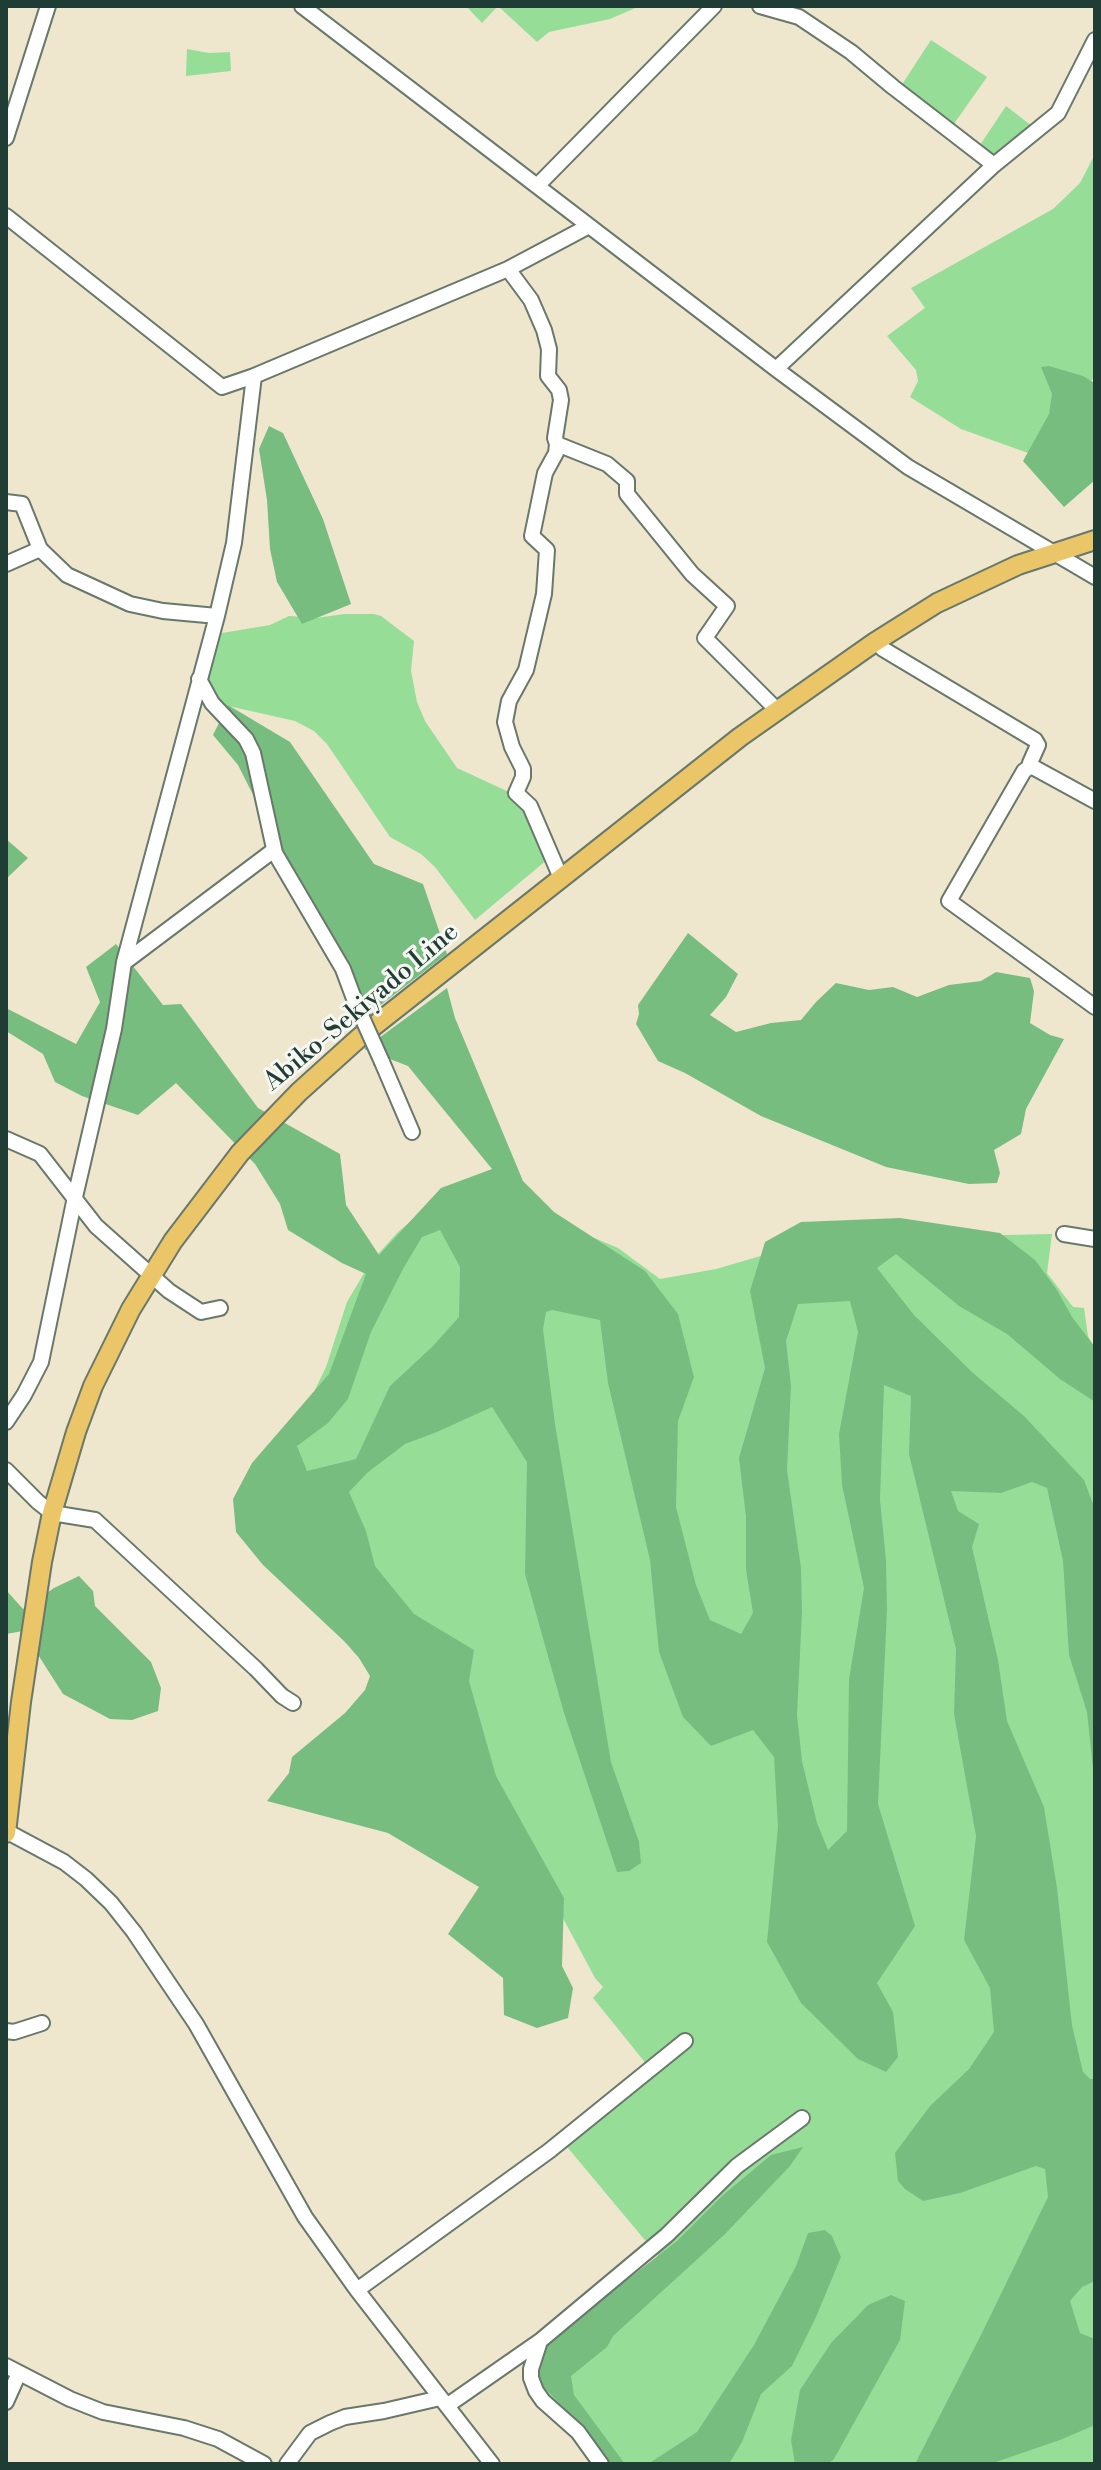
<!DOCTYPE html>
<style>
body{margin:0}
#map{position:relative;width:1101px;height:2470px;overflow:hidden;background:#efe6ce;font-family:"Libre Bodoni",serif}
canvas{display:block}
.frame{position:absolute;inset:0;border:8px solid #1f3d34;pointer-events:none}
</style>
<div id="map">
<canvas width="1101" height="2470"></canvas>
<div class="frame"></div>
</div>
<script>
const c = document.querySelector('canvas').getContext('2d');
c.lineJoin = 'round';
function fill(path, color) { c.fillStyle = color; c.fill(path, 'evenodd'); }
const poly = rows => new Path2D(rows.map(r => 'M' + r).join(''));
function stroke(path, color, width, dash) { c.strokeStyle = color; c.lineWidth = width; c.lineCap = dash ? 'butt' : 'round'; c.setLineDash(dash || []); c.stroke(path); }
function write(font, color, halo, rows, align = 'center') {
  c.font = font + ' "Libre Bodoni",serif'; c.lineWidth = 6; c.setLineDash([]); c.textBaseline = 'middle'; c.strokeStyle = halo; c.fillStyle = color; for (const [text, x, y, turn = 0] of rows) {
    c.save(); c.translate(x, y); c.rotate((+turn || 0) * Math.PI / 180); c.textAlign = isNaN(turn) ? turn : align; if (halo) c.strokeText(text, 0, 0); c.fillText(text, 0, 0); c.restore();
  }
}
const green = poly([
 [466,6,640,6,610,19,549,32,537,42,498,6,482,23],
 [931,40,987,77,951,128,899,89],
 [187,49,209,53,230,52,231,71,186,76],
 [1006,106,1032,126,998,159,978,148],
 [1095,154,1095,378,1077,389,1028,453,961,429,910,397,918,381,916,370,887,336,925,308,911,288,1053,209,1080,183],
 [344,614,374,614,381,616,414,641,411,671,417,702,425,721,457,768,509,792,523,802,548,859,475,920,435,867,421,854,390,837,327,744,314,731,295,721,215,703,203,679,216,634,270,625,289,616,316,618],
 [424,1210,578,1231,618,1248,660,1279,716,1269,764,1255,959,1236,1052,1234,1047,1273,1073,1307,1084,1308,1088,1336,1095,1349,1095,2464,605,2464,540,2390,535,2375,544,2350,555,2337,664,2263,563,2142,652,2071,593,1998,603,1987,595,1978,541,1877,284,1498,308,1404,326,1367,347,1302,370,1263,398,1232]
]);
const forest = poly([
 [1049,366,1083,376,1095,383,1095,480,1064,507,1023,461,1049,414,1052,394,1041,367],
 [269,426,283,433,323,519,351,604,302,624,277,582,270,549,267,500,259,449],
 [228,705,290,742,374,864,423,884,447,954,365,1017,238,765,213,735],
 [6,839,28,858,6,879],
 [688,933,738,974,726,997,710,1015,736,1032,771,1023,801,1020,816,1002,836,983,869,990,893,987,917,997,949,985,981,981,996,972,1030,978,1034,991,1030,1023,1050,1035,1064,1039,1026,1109,1021,1134,994,1150,1000,1173,997,1183,969,1184,886,1167,761,1116,685,1073,658,1061,636,1024,639,1014,638,1005],
 [116,944,163,1005,181,1004,258,1108,340,1154,346,1205,379,1255,441,1188,492,1169,408,1066,364,1049,447,988,455,1018,523,1181,554,1212,645,1271,678,1314,694,1377,678,1421,676,1507,696,1585,710,1620,741,1634,753,1613,746,1570,746,1517,739,1458,765,1368,750,1291,765,1242,801,1222,900,1218,1000,1233,1035,1260,1057,1290,1072,1317,1095,1347,1095,1402,1060,1379,1007,1334,959,1306,896,1254,877,1268,914,1315,973,1373,1024,1416,1084,1480,1095,1509,1095,1788,1087,1712,1069,1655,1063,1561,1047,1488,1032,1482,1001,1493,951,1491,958,1511,979,1524,972,1547,998,1660,1007,1721,1044,1807,1057,1888,1072,2025,1083,2072,1090,2079,1095,2079,1095,2281,1082,2287,1070,2301,1080,2333,1095,2339,1095,2425,1060,2440,990,2464,915,2464,982,2333,1048,2197,1045,2169,1036,2166,960,2193,923,2201,905,2189,898,2181,895,2153,930,2106,969,2069,994,2032,990,1988,964,1940,976,1836,954,1714,956,1649,909,1454,911,1396,884,1385,880,1500,886,1560,887,1610,878,1804,915,1926,877,1983,893,2012,898,2057,886,2072,858,2059,801,2003,767,1942,778,1827,774,1757,753,1730,711,1746,683,1717,659,1652,650,1560,608,1383,600,1320,552,1310,546,1312,543,1329,555,1424,611,1762,639,1842,641,1863,629,1871,617,1872,564,1713,525,1574,527,1462,492,1407,437,1432,405,1444,367,1473,349,1492,366,1531,375,1566,414,1614,474,1650,469,1681,496,1776,564,1898,562,1966,573,1988,568,2018,537,2028,504,2015,503,1978,448,1934,479,1887,388,1833,267,1801,289,1773,292,1757,345,1713,365,1690,370,1676,359,1658,345,1642,263,1565,236,1532,233,1499,252,1463,329,1374,366,1274,342,1263,288,1230,280,1204,255,1164,176,1083,138,1115,82,1096,55,1082,43,1054,6,1031,6,1008,76,1044,100,1002,86,967],
 [440,1230,460,1267,459,1317,433,1346,390,1386,356,1459,307,1471,297,1446,328,1423,348,1399,371,1332,403,1269,422,1237],
 [850,1301,858,1332,839,1434,842,1485,864,1588,849,1679,847,1831,828,1850,817,1823,802,1761,797,1715,802,1612,801,1568,787,1470,791,1386,786,1341,798,1304],
 [79,1576,93,1591,95,1606,151,1662,161,1688,158,1711,132,1720,110,1719,63,1694,23,1631,6,1634,6,1590,23,1609,54,1588],
 [803,2147,790,2166,725,2234,613,2336,607,2347,571,2376,574,2395,625,2464,606,2464,572,2417,523,2365,601,2300,677,2241,722,2196,771,2155],
 [825,2230,832,2236,841,2257,816,2317,792,2366,761,2394,742,2442,729,2464,648,2464,697,2432,754,2345,796,2266,808,2233],
 [891,2295,905,2301,900,2340,834,2459,828,2464,795,2464,791,2440,800,2390,831,2343,868,2305]
]);
const minor = poly([
 [302,6,776,369,908,467,1095,577],
 [760,6,799,17,851,52,893,87,994,165],
 [6,138,48,6],
 [537,186,714,6],
 [6,216,222,387,254,376],
 [508,269,531,300,544,330,549,349,548,376,559,390,561,400,555,438,557,444,556,453,545,473,532,536,547,550,544,594,526,670,509,701,505,722,512,747,523,769,523,777,516,793,530,806,561,878],
 [776,369,994,165,1058,113,1095,40],
 [557,444,607,464,627,481,627,494,692,574,727,606,705,638,777,710],
 [6,502,22,504,40,549,67,575,130,604,163,611,217,616],
 [6,564,40,549],
 [875,642,883,649,1035,740,1038,745,1030,763,1031,766,1095,801],
 [199,679,212,703,246,739,253,753,275,853,343,969,356,1004],
 [1031,766,1024,771,949,901,1095,1007],
 [125,962,274,850],
 [382,1062,412,1132],
 [6,1139,40,1154,96,1226,169,1291,201,1312,220,1308],
 [1064,1234,1095,1239],
 [6,1422,24,1395,41,1362,75,1197,114,1029,124,962,217,616,234,543,254,376,508,269,589,226],
 [6,1470,38,1502,52,1513,95,1520,256,1669,282,1696,293,1703],
 [6,1831,64,1862,86,1879,111,1903,134,1932,196,2024,305,2217,357,2290,492,2464],
 [6,2031,14,2032,42,2023],
 [357,2290,549,2151,685,2041],
 [540,2341,531,2369,531,2378,536,2391,543,2401,578,2432,601,2464],
 [6,2366,70,2399,103,2412,184,2428,218,2439,264,2464],
 [6,2402,19,2373],
 [448,2405,540,2341,667,2235,737,2166,802,2118],
 [287,2464,310,2433,330,2423,345,2417,384,2411,440,2398]
]);
const major = poly([
 [6,1833,21,1702,42,1562,52,1513,76,1432,93,1386,131,1309,173,1241,240,1153,299,1092,360,1037,740,737,875,642,937,603,1018,565,1095,540]
]);
const minorBridge = poly([
 [356,1004,382,1062]
]);
const streetNames = [
 ["Abiko-Sekiyado Line",362,1008,-40]
];
fill(green, '#96de98');
fill(forest, '#78bd80');
stroke(minor, '#68786a', 18);
stroke(major, '#68786a', 22);
stroke(minor, '#fff', 14);
stroke(major, '#ebc669', 18);
stroke(minorBridge, '#68786a', 18, []);
stroke(minorBridge, '#fff', 14);
write('26px', '#1f3d34', '#f6f6f2', streetNames);
</script>
